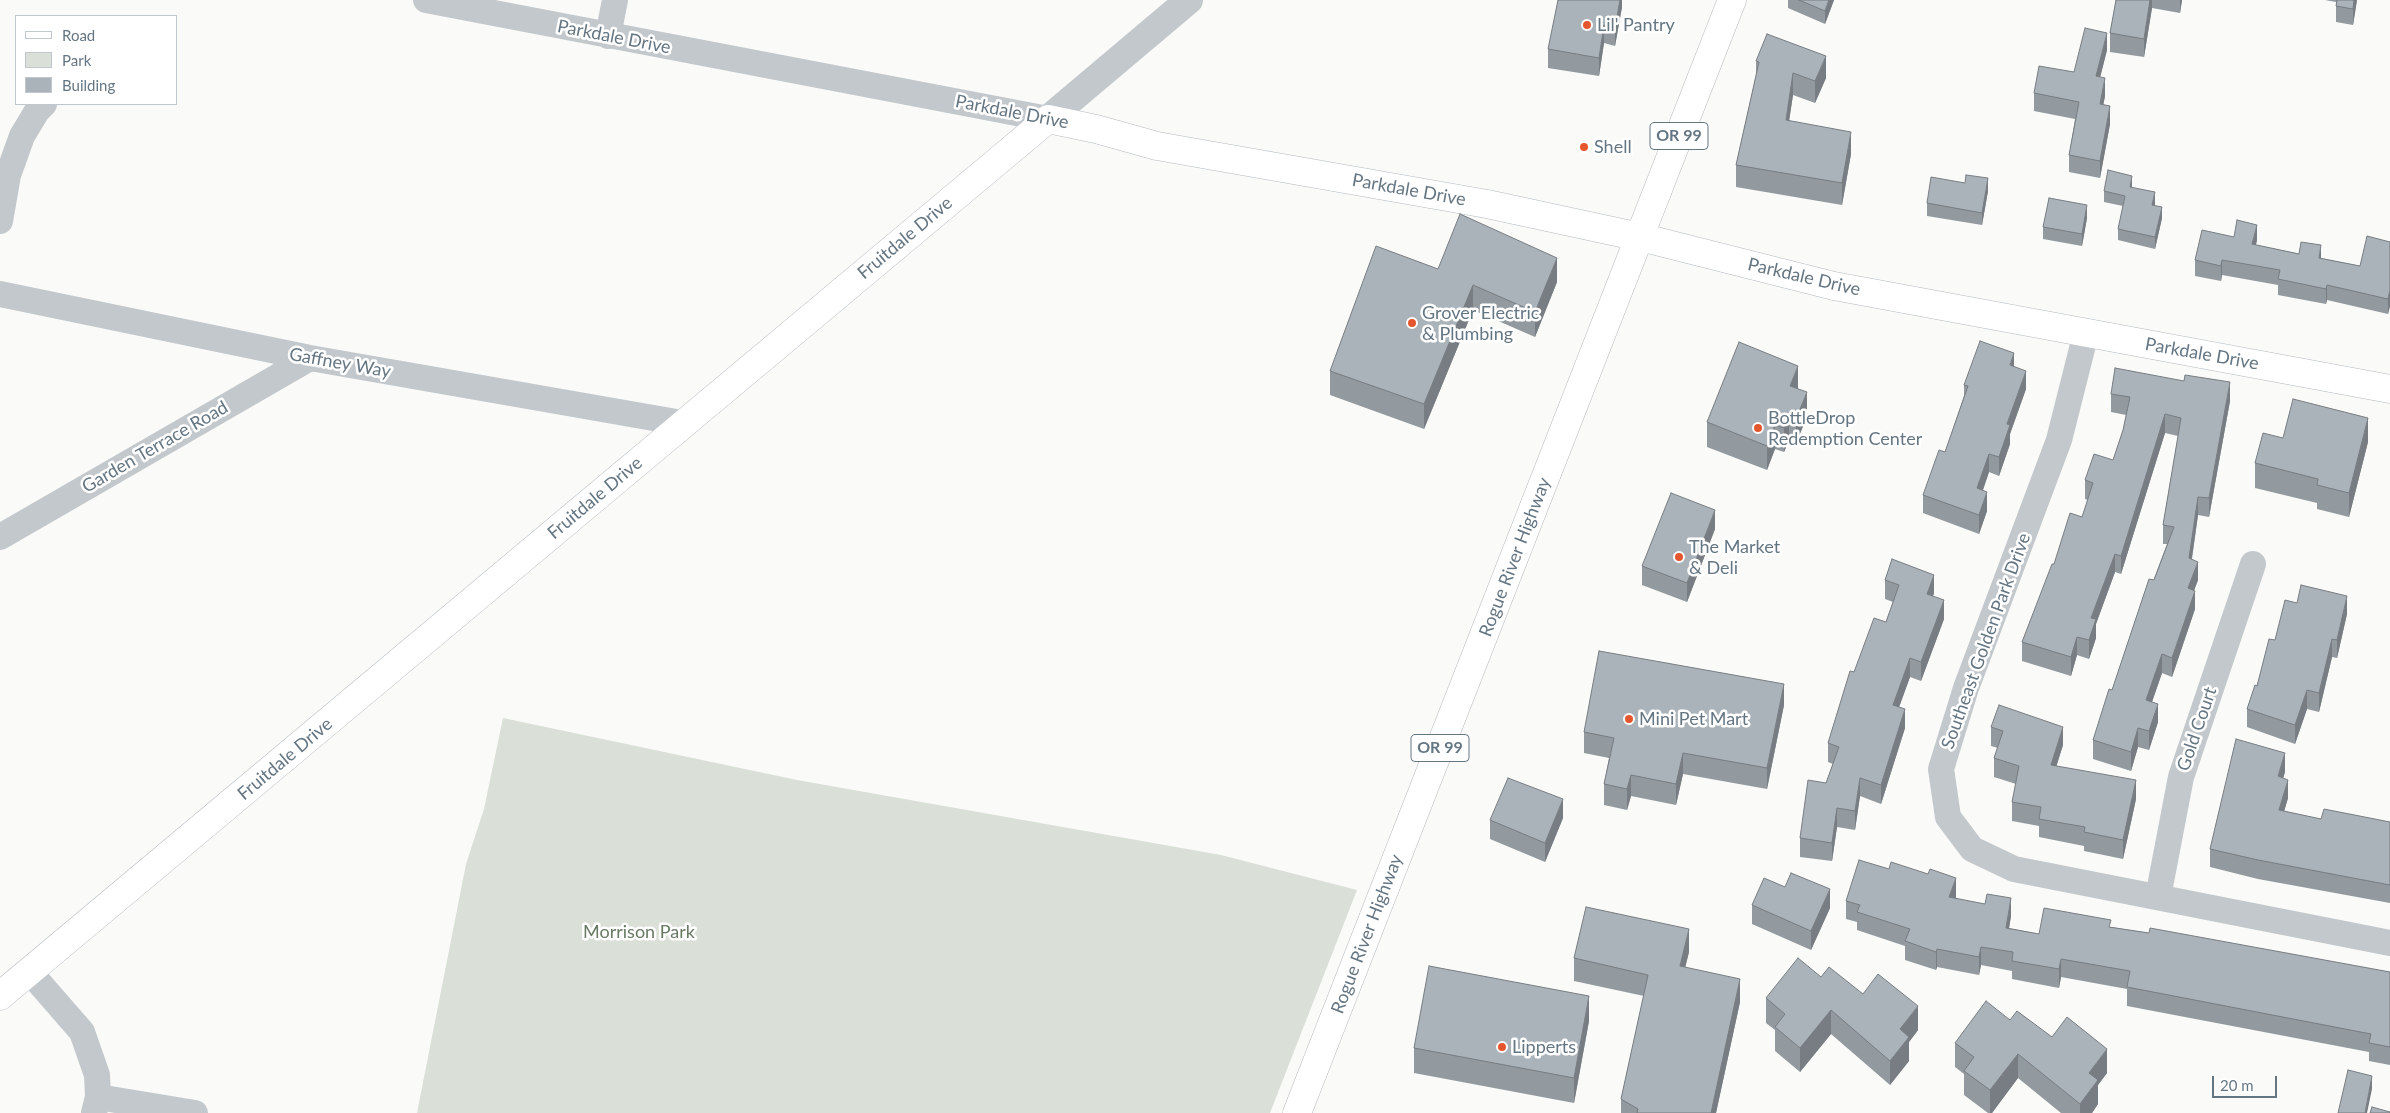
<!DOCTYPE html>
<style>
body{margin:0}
#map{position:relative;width:2390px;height:1113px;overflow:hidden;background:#fafaf8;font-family:Lato,sans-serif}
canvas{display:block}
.legend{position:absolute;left:15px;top:15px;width:162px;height:90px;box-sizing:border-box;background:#fff;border:1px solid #c1c8cd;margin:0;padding:6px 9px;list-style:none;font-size:15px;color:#657683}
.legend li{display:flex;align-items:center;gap:10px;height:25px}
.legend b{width:25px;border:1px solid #c1c8cd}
.scale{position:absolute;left:2212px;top:1076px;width:65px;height:22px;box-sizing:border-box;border:2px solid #657683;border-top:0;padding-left:6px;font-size:15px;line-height:18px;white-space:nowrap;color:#657683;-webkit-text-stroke:4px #fff;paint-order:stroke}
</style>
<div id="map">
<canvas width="2390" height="1113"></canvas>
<ul class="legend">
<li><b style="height:6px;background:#fff"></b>Road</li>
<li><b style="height:14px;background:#dadfd7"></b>Park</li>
<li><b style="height:14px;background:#aab3b9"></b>Building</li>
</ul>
<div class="scale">20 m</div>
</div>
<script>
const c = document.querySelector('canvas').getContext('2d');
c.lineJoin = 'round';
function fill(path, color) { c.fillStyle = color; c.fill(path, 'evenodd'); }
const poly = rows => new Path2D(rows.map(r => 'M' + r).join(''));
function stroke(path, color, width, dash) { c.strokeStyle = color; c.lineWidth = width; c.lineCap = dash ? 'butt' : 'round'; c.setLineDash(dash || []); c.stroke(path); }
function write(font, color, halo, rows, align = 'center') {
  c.font = font + ' Lato,sans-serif'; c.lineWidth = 5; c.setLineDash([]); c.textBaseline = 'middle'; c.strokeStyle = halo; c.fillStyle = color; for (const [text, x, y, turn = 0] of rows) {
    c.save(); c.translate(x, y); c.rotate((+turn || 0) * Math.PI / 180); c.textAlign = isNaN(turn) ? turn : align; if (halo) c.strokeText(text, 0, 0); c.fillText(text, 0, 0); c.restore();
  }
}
const green = poly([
 [503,718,797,780,1221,855,1357,890,1270,1113,417,1113,466,864,484,809]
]);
const minor = poly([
 [426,0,1048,119],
 [608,36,615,0],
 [0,221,8,175,22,136,37,111,44,104],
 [0,294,310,358,682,423],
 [2086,333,2059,440,1966,688,1941,769,1948,817,1972,849,2014,869,2390,943],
 [0,537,310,358],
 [2158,897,2181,777,2253,564],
 [29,971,82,1032,97,1075,98,1097,94,1113],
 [98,1097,195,1113]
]);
const tertiary = poly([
 [1048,119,1189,0]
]);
const secondary = poly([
 [0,996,1048,119,1096,129,1157,146,1487,204,1640,237,1834,286,2390,389]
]);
const primary = poly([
 [1297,1113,1732,0]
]);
const wall = poly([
 [1622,0,1622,7,1615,46,1604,43,1599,76,1548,68,1548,49],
 [1788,0,1834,0,1825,24,1788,8],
 [2116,0,2182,0,2180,13,2152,8,2144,57,2110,52,2110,33],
 [2325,0,2357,0,2353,25,2336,22,2336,2],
 [2107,50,2100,77,2105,96,2103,105,2110,124,2100,178,2069,172,2069,155,2075,119,2034,111,2034,93,2074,72],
 [1756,61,1826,78,1815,103,1793,95,1789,120,1851,154,1842,205,1736,187,1736,165,1756,75],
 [2132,187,2155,204,2154,205,2162,218,2155,249,2118,240,2118,229,2123,206,2104,202,2104,191],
 [1988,191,1982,225,1927,216,1927,203],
 [2087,218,2082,246,2043,239,2043,227],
 [2234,237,2257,240,2256,245,2360,266,2390,242,2390,306,2388,314,2327,300,2326,304,2278,295,2278,285,2222,275,2221,281,2195,276,2195,260],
 [1438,269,1557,282,1535,337,1473,310,1424,429,1330,395,1330,371],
 [2014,366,2026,389,2010,434,2010,444,1999,476,1989,472,1983,490,1987,511,1979,534,1923,513,1923,495,1945,452,1964,396,1964,385],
 [1798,389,1807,417,1796,443,1789,440,1784,452,1775,449,1767,470,1707,447,1707,422],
 [2111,394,2230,401,2209,517,2198,515,2192,559,2198,580,2194,590,2195,609,2172,677,2162,673,2152,702,2158,722,2149,750,2138,747,2131,771,2093,759,2093,740,2167,544,2163,544,2163,525,2178,436,2165,433,2121,574,2115,572,2096,624,2096,638,2089,659,2077,655,2071,676,2022,661,2022,642,2054,564,2082,517,2088,500,2085,499,2085,480,2113,460,2123,430,2126,415,2111,412],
 [2283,438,2368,442,2349,517,2317,509,2317,503,2255,488,2255,463],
 [1715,529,1687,602,1642,585,1642,566],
 [1885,580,1934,593,1933,596,1944,619,1921,681,1910,677,1899,707,1905,728,1881,804,1860,796,1855,830,1837,827,1832,861,1800,857,1800,838,1826,783,1833,764,1828,762,1828,743,1854,672,1886,622,1893,602,1885,599],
 [2347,614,2337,658,2332,657,2319,712,2307,709,2295,744,2247,727,2247,709,2275,640],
 [1784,705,1767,789,1683,774,1676,805,1631,796,1627,810,1604,805,1604,784,1609,758,1584,753,1584,732],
 [1991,727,2063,745,2056,766,2136,799,2123,859,2084,851,2084,846,2039,837,2039,826,2012,821,2012,802,2016,784,1994,777,1994,758,1998,748,1991,746],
 [2285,772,2283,778,2288,798,2284,811,2321,819,2390,822,2390,903,2258,879,2210,867,2210,849],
 [1563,818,1545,862,1490,839,1490,820],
 [1785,887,1830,908,1811,950,1752,924,1752,905],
 [1956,897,1956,898,2011,916,2009,928,2039,934,2111,927,2390,972,2390,1065,2369,1061,2369,1052,2127,1006,2127,989,2061,977,2059,988,2012,979,2012,971,1981,965,1979,975,1937,967,1936,970,1905,960,1905,946,1857,930,1857,922,1846,919,1846,901],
 [1689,952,1685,967,1740,1002,1716,1113,1621,1113,1621,1099,1644,996,1574,981,1574,958],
 [1821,977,1863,994,1918,1030,1909,1042,1909,1061,1890,1085,1831,1034,1800,1072,1775,1051,1775,1030,1766,1023,1766,998],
 [2010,1020,2052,1037,2107,1073,2098,1085,2098,1104,2092,1113,2061,1113,2018,1078,1992,1113,1988,1113,1964,1095,1964,1074,1955,1067,1955,1043],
 [1589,1021,1574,1103,1414,1073,1414,1048]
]);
const shadedWall = poly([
 [1620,0,1622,0,1622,7,1615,46,1615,28],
 [1829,0,1834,0,1825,24,1825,11],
 [2150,0,2152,0,2152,8,2144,57,2144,39],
 [2180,0,2182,0,2180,13],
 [2354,0,2357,0,2353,25,2353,9],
 [1604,25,1604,43,1599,76,1599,58],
 [2107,33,2107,50,2096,94,2096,76],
 [1826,56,1826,78,1815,103,1815,81],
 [1793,73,1793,95,1786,142,1786,120],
 [2105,78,2105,96,2100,122,2100,104],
 [2110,106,2110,124,2100,178,2100,161],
 [1851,132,1851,154,1842,205,1842,183],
 [2132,176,2132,187,2130,187],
 [1988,178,1988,191,1982,225,1982,213],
 [2155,192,2155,204,2152,216,2152,205],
 [2087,205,2087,218,2082,246,2082,234],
 [2162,207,2162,218,2155,249,2155,237],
 [2257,225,2257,240,2252,260,2252,244],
 [2321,245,2321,261,2319,258],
 [1557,258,1557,282,1535,337,1535,312],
 [2222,260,2222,275,2221,281,2221,266],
 [1473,285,1473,310,1424,429,1424,404],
 [2327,285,2327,300,2326,304,2326,289],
 [2390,290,2390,306,2388,314,2388,299],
 [2014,353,2014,372,2010,365],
 [1798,366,1798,390,1790,386],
 [2026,371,2026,389,2010,434,2010,444,1999,476,1999,457,2007,424],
 [2230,382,2230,401,2209,517,2209,498],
 [1807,392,1807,417,1796,443,1796,419],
 [2165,414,2165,433,2121,574,2121,556],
 [1789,415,1789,440,1784,452,1784,428],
 [2368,418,2368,442,2349,517,2349,493],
 [1775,425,1775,449,1767,470,1767,446],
 [1989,454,1989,472,1977,507,1977,488],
 [1987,492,1987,511,1979,534,1979,515],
 [2198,497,2198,515,2189,577,2189,558],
 [1715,510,1715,529,1687,602,1687,583],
 [2115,554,2115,572,2096,624,2096,638,2089,659,2089,640,2091,618],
 [2198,562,2198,580,2188,607,2188,588],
 [1934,575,1934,593,1927,613,1927,594],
 [2195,591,2195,609,2172,677,2172,658],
 [2347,596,2347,614,2337,658,2337,640],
 [1944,600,1944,619,1921,681,1921,662],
 [2077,637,2077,655,2071,676,2071,657],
 [2332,639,2332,657,2319,712,2319,693],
 [2162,654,2162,673,2146,719,2146,700],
 [1910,658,1910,677,1893,724,1893,705],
 [1784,684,1784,705,1767,789,1767,768],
 [2307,690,2307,709,2295,744,2295,725],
 [2158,704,2158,722,2149,750,2149,731],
 [1905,709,1905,728,1881,804,1881,785],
 [2063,727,2063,745,2051,784,2051,765],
 [2138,728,2138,747,2131,771,2131,752],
 [1683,753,1683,774,1676,805,1676,784],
 [2285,753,2285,772,2278,795,2278,776],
 [1631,775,1631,796,1627,810,1627,789],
 [1860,778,1860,796,1855,830,1855,811],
 [2136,780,2136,799,2123,859,2123,840],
 [2288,780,2288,798,2279,829,2279,810],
 [1563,799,1563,818,1545,862,1545,843],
 [1837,808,1837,827,1832,861,1832,843],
 [1956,878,1956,897,1949,916,1949,897],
 [1830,889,1830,908,1811,950,1811,931],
 [2011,898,2011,916,2006,946,2006,928],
 [1689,929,1689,952,1680,989,1680,966],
 [1981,947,1981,965,1979,975,1979,957],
 [1937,949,1937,967,1936,970,1936,952],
 [2061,959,2061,977,2059,988,2059,969],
 [1740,979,1740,1002,1716,1113,1711,1113],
 [1589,996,1589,1021,1574,1103,1574,1078],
 [1918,1006,1918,1030,1909,1042,1909,1061,1890,1085,1890,1061,1900,1029],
 [1831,1010,1831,1034,1800,1072,1800,1048],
 [2107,1049,2107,1073,2098,1085,2098,1104,2092,1113,2080,1113,2080,1104,2089,1073],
 [2018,1054,2018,1078,1992,1113,1990,1113,1990,1090],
 [2372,1076,2372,1089,2367,1113,2365,1113]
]);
const building = poly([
 [1558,0,1620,0,1615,28,1604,25,1599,58,1548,49,1558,0],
 [1799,0,1829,0,1825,11,1799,0],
 [2116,0,2150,0,2144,39,2110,33,2116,0],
 [2337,0,2354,0,2353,9,2336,6,2337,0],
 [2085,28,2107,33,2096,76,2105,78,2100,104,2110,106,2100,161,2069,155,2079,102,2034,93,2039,66,2074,72,2085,28],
 [1767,34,1826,56,1815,81,1793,73,1786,120,1851,132,1842,183,1736,165,1759,62,1756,61,1767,34],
 [2108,170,2132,176,2130,187,2155,192,2152,205,2162,207,2155,237,2118,229,2125,196,2104,191,2108,170],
 [1966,175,1988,178,1982,213,1927,203,1931,177,1965,183,1966,175],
 [2049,198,2087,205,2082,234,2043,227,2049,198],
 [1460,214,1557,258,1535,312,1473,285,1424,404,1330,371,1376,246,1438,269,1460,214],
 [2237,220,2257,225,2252,244,2299,254,2301,242,2321,245,2319,258,2360,266,2367,236,2390,242,2390,290,2388,299,2327,285,2326,289,2278,279,2280,270,2222,260,2221,266,2195,260,2202,230,2234,237,2237,220],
 [1980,341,2014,353,2010,365,2026,371,2007,424,2010,425,1999,457,1989,454,1977,488,1987,492,1979,515,1923,495,1939,450,1945,452,1968,386,1964,385,1980,341],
 [1739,342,1798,366,1790,386,1807,392,1796,419,1789,415,1784,428,1775,425,1767,446,1707,422,1739,342],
 [2115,368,2184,381,2185,375,2230,382,2209,498,2198,497,2189,558,2198,562,2188,588,2195,591,2172,658,2162,654,2146,700,2158,704,2149,731,2138,728,2131,752,2093,740,2109,689,2112,690,2149,579,2154,580,2174,527,2163,525,2181,418,2165,414,2121,556,2115,554,2091,618,2096,619,2089,640,2077,637,2071,657,2022,642,2052,564,2054,564,2070,513,2082,517,2093,483,2085,480,2094,454,2113,460,2123,430,2130,397,2111,394,2115,368],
 [2293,399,2368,418,2349,493,2317,485,2318,479,2255,463,2263,433,2283,438,2293,399],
 [1671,493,1715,510,1687,583,1642,566,1671,493],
 [1892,559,1934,575,1927,594,1944,600,1921,662,1910,658,1893,705,1905,709,1881,785,1860,778,1855,811,1837,808,1832,843,1800,838,1808,780,1826,783,1839,747,1828,743,1850,671,1854,672,1874,618,1886,622,1899,585,1885,580,1892,559],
 [2301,585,2347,596,2337,640,2332,639,2319,693,2307,690,2295,725,2247,709,2255,685,2257,686,2269,639,2275,640,2285,600,2297,603,2301,585],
 [1599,651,1784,684,1767,768,1683,753,1676,784,1631,775,1627,789,1604,784,1614,738,1584,732,1599,651],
 [1999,705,2063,727,2051,765,2136,780,2123,840,2084,832,2085,827,2039,819,2041,807,2012,802,2019,766,1994,758,2003,731,1991,727,1999,705],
 [2236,739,2285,753,2278,776,2288,780,2279,810,2321,819,2324,809,2390,822,2390,885,2258,860,2210,849,2236,739],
 [1508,778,1563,799,1545,843,1490,820,1508,778],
 [1859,860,1889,869,1891,862,1928,874,1930,869,1956,878,1949,897,1985,904,1987,894,2011,898,2006,928,2039,934,2044,908,2111,920,2109,927,2149,933,2150,928,2390,972,2390,1047,2369,1043,2371,1034,2127,987,2130,971,2061,959,2059,969,2012,961,2013,952,1981,947,1979,957,1937,949,1936,952,1905,941,1910,929,1857,912,1860,905,1846,901,1859,860],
 [1791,873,1830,889,1811,931,1752,905,1764,878,1785,887,1791,873],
 [1586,907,1689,929,1680,966,1740,979,1711,1113,1637,1113,1638,1109,1621,1099,1648,975,1574,958,1586,907],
 [1798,958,1821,977,1829,967,1863,994,1878,974,1918,1006,1900,1029,1909,1037,1890,1061,1831,1010,1800,1048,1775,1027,1785,1014,1766,998,1798,958],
 [1429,966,1589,996,1574,1078,1414,1048,1429,966],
 [1986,1001,2010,1020,2017,1011,2052,1037,2067,1017,2107,1049,2089,1073,2098,1080,2080,1104,2018,1054,1990,1090,1964,1071,1974,1057,1955,1043,1986,1001],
 [2348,1070,2372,1076,2365,1113,2338,1113,2348,1070],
 [2372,1107,2390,1112,2390,1113,2370,1113,2372,1107]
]);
const markers = [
 [1587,25,5,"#e4572e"],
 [1584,147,5,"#e4572e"],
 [1412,323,5,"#e4572e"],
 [1758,428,5,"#e4572e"],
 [1679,557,5,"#e4572e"],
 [1629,719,5,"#e4572e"],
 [1502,1047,5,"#e4572e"]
];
const shields = [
 [1679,136,58],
 [1440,748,58]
];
const shieldNames = [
 ["OR 99",1679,136],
 ["OR 99",1440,748]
];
const poiNames = [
 ["Lil' Pantry",1597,25],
 ["Shell",1594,147],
 ["Grover Electric",1422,313],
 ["& Plumbing",1422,334],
 ["BottleDrop",1768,418],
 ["Redemption Center",1768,439],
 ["The Market",1689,547],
 ["& Deli",1689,568],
 ["Mini Pet Mart",1639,719],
 ["Lipperts",1512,1047]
];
const streetNames = [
 ["Parkdale Drive",614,37,11],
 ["Parkdale Drive",1012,112,11],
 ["Parkdale Drive",1409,190,10],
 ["Fruitdale Drive",905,238,-40],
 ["Parkdale Drive",1804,277,13],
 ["Parkdale Drive",2202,354,10],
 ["Gaffney Way",340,363,10],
 ["Garden Terrace Road",155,447,-30],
 ["Fruitdale Drive",595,498,-40],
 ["Rogue River Highway",1515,557,-69],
 ["Southeast Golden Park Drive",1986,641,-70],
 ["Gold Court",2197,729,-71],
 ["Fruitdale Drive",285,759,-40],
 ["Rogue River Highway",1367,934,-69]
];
const parkNames = [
 ["Morrison Park",639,932]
];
fill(green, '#dadfd7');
stroke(secondary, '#b3babf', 29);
stroke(primary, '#b5babe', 29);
stroke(minor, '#c3c8cc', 26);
stroke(tertiary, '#c3c8cc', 28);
stroke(secondary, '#fff', 28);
stroke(primary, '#fff', 28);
fill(wall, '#929a9f');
fill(shadedWall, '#777d82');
fill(building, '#aab3b9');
stroke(building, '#777d82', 1);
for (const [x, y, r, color] of markers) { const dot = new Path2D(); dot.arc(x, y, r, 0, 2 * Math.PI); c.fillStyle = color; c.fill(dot); stroke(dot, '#fff', 2); }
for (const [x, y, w] of shields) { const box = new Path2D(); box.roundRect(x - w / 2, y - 13.5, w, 27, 4); c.fillStyle = '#fff'; c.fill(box); stroke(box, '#657683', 1); }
write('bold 16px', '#657683', null, shieldNames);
write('18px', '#657683', '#fff', poiNames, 'left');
write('18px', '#657683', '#fff', streetNames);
write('18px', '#687a64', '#fff', parkNames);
</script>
